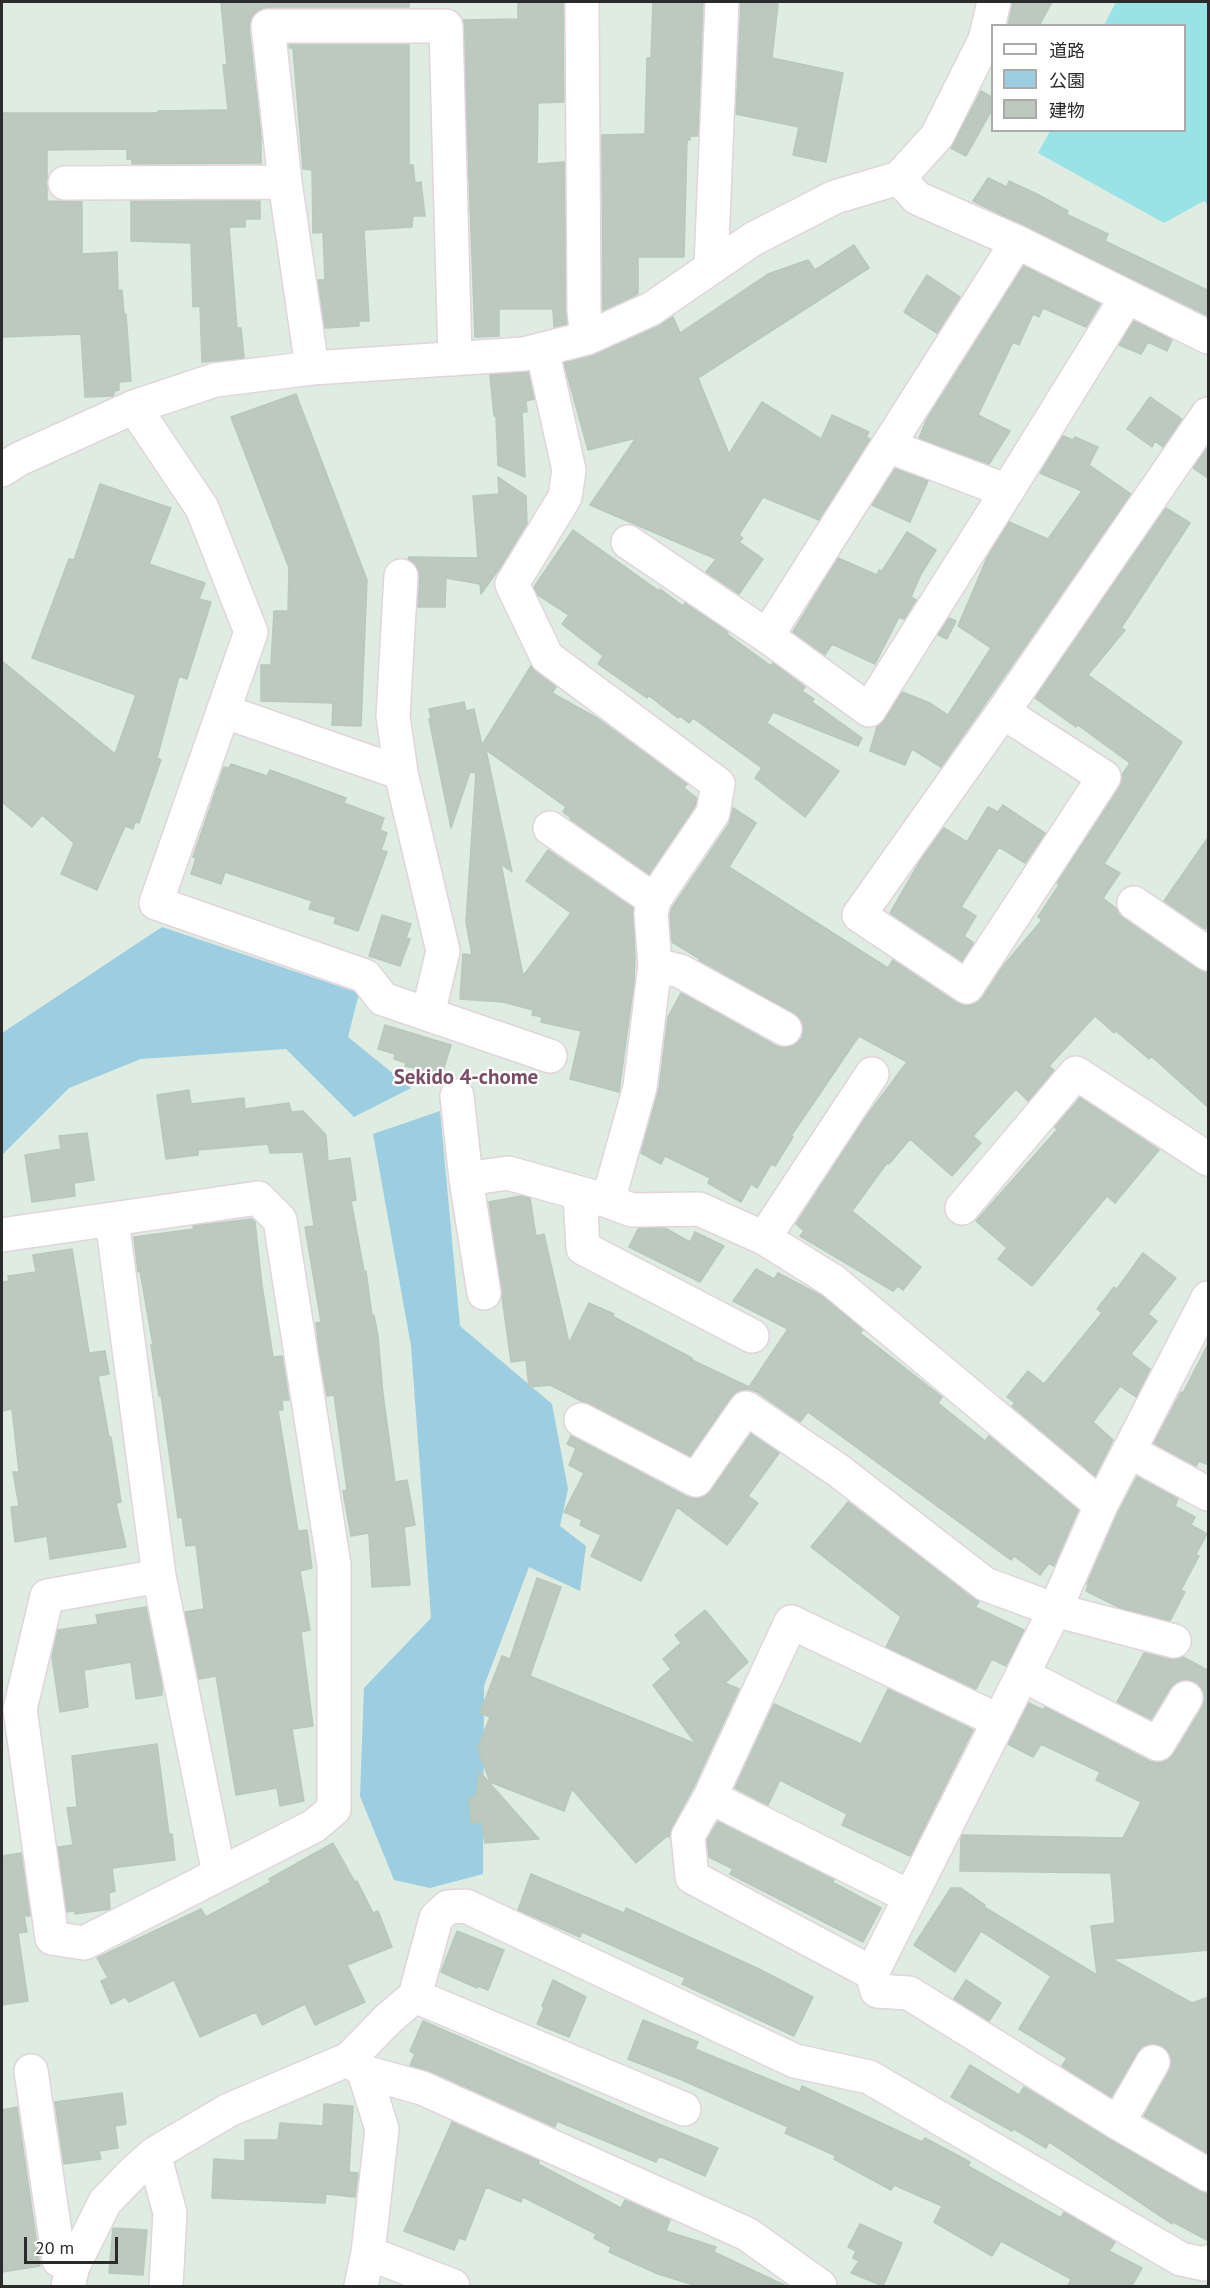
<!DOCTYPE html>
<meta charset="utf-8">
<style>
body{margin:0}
#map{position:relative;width:1210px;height:2288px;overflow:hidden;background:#deece1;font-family:"PT Sans","Noto Sans JP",sans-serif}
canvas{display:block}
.frame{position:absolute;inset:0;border:3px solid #2b2b2b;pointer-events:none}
.legend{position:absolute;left:991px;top:24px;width:195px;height:108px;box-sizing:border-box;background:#fff;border:2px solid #aaa;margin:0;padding:8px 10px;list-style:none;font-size:18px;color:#2b2b2b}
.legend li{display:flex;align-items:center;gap:12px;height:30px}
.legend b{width:30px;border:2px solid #aaa}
.scale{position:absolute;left:24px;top:2237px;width:94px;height:27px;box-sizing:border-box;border:3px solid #2b2b2b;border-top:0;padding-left:8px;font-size:18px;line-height:21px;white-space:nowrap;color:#2b2b2b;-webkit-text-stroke:4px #fff;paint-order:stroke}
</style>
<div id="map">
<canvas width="1210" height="2288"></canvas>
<div class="frame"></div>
<ul class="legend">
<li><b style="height:8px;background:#fff"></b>道路</li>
<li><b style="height:16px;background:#9dcde0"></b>公園</li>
<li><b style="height:16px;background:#bdc8bf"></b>建物</li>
</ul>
<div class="scale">20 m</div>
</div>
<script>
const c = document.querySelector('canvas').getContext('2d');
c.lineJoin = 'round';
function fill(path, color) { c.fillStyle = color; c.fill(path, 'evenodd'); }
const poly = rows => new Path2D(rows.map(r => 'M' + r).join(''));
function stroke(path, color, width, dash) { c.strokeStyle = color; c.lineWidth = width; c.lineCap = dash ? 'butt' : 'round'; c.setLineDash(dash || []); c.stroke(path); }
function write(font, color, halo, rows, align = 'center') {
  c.font = font + ' "PT Sans",sans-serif'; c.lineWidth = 4.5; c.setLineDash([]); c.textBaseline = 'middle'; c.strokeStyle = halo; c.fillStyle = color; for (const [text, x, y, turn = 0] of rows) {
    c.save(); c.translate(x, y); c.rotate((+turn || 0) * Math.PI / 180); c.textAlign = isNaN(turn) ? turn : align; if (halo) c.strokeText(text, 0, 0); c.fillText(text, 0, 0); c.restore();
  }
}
const green = poly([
 [162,927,359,993,348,1037,411,1088,354,1117,286,1049,141,1059,69,1088,2,1155,2,1033],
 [440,1111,460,1326,552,1404,568,1489,560,1526,586,1546,580,1591,529,1567,484,1686,483,1874,430,1888,394,1880,360,1796,364,1688,431,1618,411,1346,373,1134]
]);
const pitch = poly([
 [1116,2,1208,2,1208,204,1204,201,1164,223,1038,153,1050,131,1184,130,1184,26,1104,25]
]);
const building = poly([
 [221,2,409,2,409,7,268,7,258,11,251,18,249,28,261,136,261,163,132,164,132,159,127,159,127,149,47,150,47,201,82,202,82,254,117,252,118,291,122,290,124,314,126,314,131,381,119,382,119,390,115,391,113,396,85,397,81,334,2,337,2,113,158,113,158,111,228,110,223,65,227,65,221,2],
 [518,2,563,2,564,102,538,103,537,164,564,162,567,324,554,327,553,309,499,309,499,336,475,337,463,20,518,19,518,2],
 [653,2,703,2,698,136,690,136,690,140,687,140,684,257,638,257,638,294,603,310,602,135,645,134,647,58,651,58,653,2],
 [741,2,778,4,772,58,843,73,826,162,793,155,799,127,736,114,741,2],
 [1013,2,1052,2,1039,26,1008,26,1013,2],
 [289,45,409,45,409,165,413,165,415,183,421,182,425,216,413,216,412,227,364,230,369,321,359,321,359,326,325,328,318,280,325,280,323,232,313,233,312,170,303,169,293,48,289,48,289,45],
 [981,91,993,98,993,108,966,156,951,148,981,91],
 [988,178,1007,187,1009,181,1037,194,1068,211,1066,214,1108,234,1105,241,1209,291,1209,316,973,201,988,178],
 [131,201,260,201,260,219,245,219,245,227,229,227,237,328,241,328,244,358,202,362,200,306,193,307,191,243,131,241,131,201],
 [854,245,869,268,698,378,729,454,762,402,821,439,832,415,869,432,866,437,870,439,819,520,763,497,739,535,743,538,739,542,763,559,739,594,706,572,716,559,590,505,636,438,588,450,564,363,595,355,659,326,673,317,680,333,768,274,808,260,815,270,854,245],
 [1024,266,1100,304,1086,327,1043,308,1039,317,1033,314,1019,345,1013,342,978,415,1010,431,989,464,919,438,927,419,1024,266],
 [927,275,960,297,937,333,904,312,927,275],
 [1134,321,1172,340,1167,351,1148,342,1141,354,1119,345,1134,321],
 [528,372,534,399,526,401,527,412,522,412,525,477,498,465,496,416,494,416,490,375,528,372],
 [296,394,367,580,361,726,332,725,333,703,261,701,261,665,271,665,274,611,288,611,289,568,231,417,296,394],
 [1150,397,1182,419,1163,447,1155,441,1152,447,1127,429,1150,397],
 [1063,436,1073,440,1075,437,1098,447,1089,465,1131,494,941,767,912,749,905,765,870,751,877,727,885,720,902,692,930,703,948,715,991,648,958,626,987,558,1009,522,1048,539,1082,491,1040,473,1063,436],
 [1209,446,1209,479,1193,468,1209,446],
 [895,469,928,481,910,522,872,505,895,469],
 [498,477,526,496,527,523,501,566,481,594,480,584,446,578,445,607,418,607,420,576,417,567,408,559,409,557,478,558,473,496,499,494,498,477],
 [100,484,171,508,149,564,205,583,199,599,211,602,187,679,179,676,157,758,161,760,139,823,135,822,133,829,125,826,97,890,61,874,74,843,42,815,32,827,2,802,2,661,115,754,136,695,32,658,69,559,74,560,100,484],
 [1166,508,1190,523,1121,628,1125,630,1088,675,1182,742,1104,864,1120,873,1103,898,1117,909,1123,918,1197,969,1209,972,1209,1108,1151,1056,1149,1059,1116,1031,1114,1033,1095,1016,1049,1066,1054,1070,1028,1101,1016,1089,973,1136,981,1143,952,1176,910,1139,889,1164,887,1163,852,1211,921,1267,903,1290,898,1286,893,1291,800,1236,804,1231,796,1224,866,1117,907,1062,859,1036,791,1136,793,1137,775,1166,771,1164,757,1188,751,1184,741,1202,708,1183,710,1178,665,1156,661,1164,641,1153,659,1089,668,1017,681,993,776,1046,786,1048,794,1045,802,1038,804,1029,801,1020,794,1013,699,960,700,959,672,942,670,915,672,908,729,824,733,808,756,823,729,867,888,968,893,960,957,1003,965,1006,975,1004,983,997,1004,965,1042,920,1038,917,1059,885,1057,883,1120,787,1122,775,1130,763,1078,725,1076,727,1035,698,1166,508],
 [573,530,659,591,660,589,683,606,685,603,728,632,727,634,771,666,773,663,805,687,802,691,814,699,812,702,862,738,858,746,773,712,767,723,839,771,805,817,755,778,762,768,693,718,689,723,680,716,678,718,648,695,647,698,598,664,603,656,562,624,569,615,538,595,534,587,573,530],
 [907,532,936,550,921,574,911,597,916,600,904,619,899,617,875,664,832,644,825,655,793,632,838,558,877,575,879,570,882,571,907,532],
 [949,618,956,621,947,639,938,635,949,618],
 [531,666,556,687,552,693,597,718,687,784,684,788,697,798,695,806,649,874,570,819,571,818,563,812,566,807,486,750,512,872,501,864,523,976,571,913,526,881,548,850,633,908,635,956,634,982,619,1092,570,1079,581,1031,541,1022,542,1017,532,1015,533,1010,503,1002,460,999,463,954,472,955,466,922,476,773,470,772,451,828,429,719,431,718,429,709,464,702,466,711,474,709,482,745,531,666],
 [231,764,267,776,270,770,303,782,346,798,344,803,384,818,380,830,387,833,381,850,387,852,358,931,334,923,336,917,309,909,312,901,225,872,221,884,191,874,196,858,193,857,224,767,229,768,231,764],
 [1003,805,1045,833,1025,863,999,847,961,907,976,916,964,936,974,943,962,961,890,913,922,858,944,828,967,842,988,807,998,812,1003,805],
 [1209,836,1209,925,1205,929,1164,901,1209,836],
 [382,915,411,924,406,938,410,939,400,966,369,956,382,915],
 [385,1025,451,1045,442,1074,405,1066,406,1063,394,1059,395,1054,378,1049,385,1025],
 [189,1090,191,1104,244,1098,245,1109,289,1103,291,1112,303,1111,326,1135,328,1161,350,1158,356,1200,351,1201,364,1271,366,1271,372,1316,374,1315,378,1336,383,1394,395,1482,407,1480,415,1525,404,1527,410,1585,372,1587,369,1533,351,1536,343,1491,347,1490,334,1395,327,1396,319,1350,316,1323,321,1322,305,1227,314,1226,303,1152,270,1153,268,1144,198,1150,198,1155,166,1159,157,1095,189,1090],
 [1080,1098,1159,1150,1115,1203,1107,1196,1032,1286,998,1259,1007,1248,976,1221,1057,1130,1055,1127,1080,1098],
 [87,1133,94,1180,74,1183,75,1196,32,1202,25,1155,61,1149,59,1136,87,1133],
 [521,1196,530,1198,536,1236,544,1234,569,1343,589,1303,614,1314,612,1316,692,1358,692,1360,749,1387,788,1329,733,1301,756,1269,774,1279,778,1273,822,1296,863,1330,860,1333,942,1397,938,1403,985,1441,989,1436,1078,1510,1054,1566,1049,1563,1040,1575,1014,1556,1011,1560,808,1412,800,1422,757,1392,748,1389,738,1391,731,1397,690,1456,550,1385,529,1387,526,1360,511,1362,489,1202,521,1196],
 [252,1219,255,1222,262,1285,273,1357,282,1356,289,1400,282,1400,283,1410,278,1410,298,1531,307,1530,312,1568,300,1571,310,1630,301,1632,313,1726,292,1729,304,1801,280,1806,277,1788,236,1795,216,1676,199,1679,185,1612,204,1609,196,1545,186,1546,182,1517,178,1518,161,1395,159,1396,151,1345,153,1345,140,1271,138,1272,134,1237,194,1229,193,1226,252,1219],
 [652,1228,665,1228,690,1242,695,1232,724,1246,700,1282,629,1247,638,1229,652,1228],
 [72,1249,89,1353,105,1351,109,1374,98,1376,109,1437,111,1437,121,1502,116,1503,126,1547,50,1559,47,1536,15,1542,11,1507,19,1506,13,1472,19,1472,12,1409,2,1411,2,1282,9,1281,8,1276,36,1272,33,1255,72,1249],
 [1143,1253,1176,1278,1148,1314,1157,1321,1131,1354,1150,1369,1136,1397,1120,1386,1093,1422,1113,1440,1095,1476,1012,1406,1015,1403,1007,1397,1028,1371,1044,1384,1102,1313,1097,1309,1114,1287,1117,1289,1143,1253],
 [1209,1342,1209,1465,1199,1461,1196,1466,1154,1443,1181,1392,1183,1393,1209,1342],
 [751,1434,779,1453,748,1496,758,1503,727,1545,677,1507,641,1581,591,1556,601,1535,580,1525,582,1520,564,1512,584,1473,569,1465,576,1448,567,1444,571,1436,687,1497,697,1499,705,1496,711,1491,751,1434],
 [1137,1477,1178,1499,1175,1506,1195,1517,1191,1525,1207,1534,1196,1554,1199,1556,1181,1590,1185,1592,1170,1621,1120,1608,1086,1591,1088,1585,1087,1584,1118,1513,1137,1477],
 [848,1502,979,1602,975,1607,1024,1630,1006,1666,992,1659,976,1689,886,1647,901,1617,811,1547,848,1502],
 [537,1578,561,1587,530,1676,696,1744,653,1685,671,1669,663,1659,681,1643,675,1635,705,1610,748,1662,725,1683,739,1689,693,1788,672,1827,669,1837,667,1836,636,1863,572,1789,564,1811,490,1782,480,1755,481,1750,477,1749,490,1717,480,1713,502,1656,510,1659,537,1578],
 [146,1607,162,1685,162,1695,136,1699,131,1662,84,1670,88,1707,60,1712,52,1657,58,1630,98,1624,96,1615,146,1607],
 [1144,1653,1169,1659,1183,1657,1209,1671,1209,1950,1112,1959,1192,2003,1209,1997,1209,2150,1207,2153,1144,2116,1169,2071,1172,2063,1169,2053,1163,2046,1152,2043,1143,2046,1137,2053,1111,2097,1062,2066,1067,2058,1019,2029,1051,1976,981,1931,955,1972,914,1945,951,1888,961,1888,985,1905,984,1907,1097,1975,1091,1926,1115,1923,1111,1873,960,1871,961,1839,962,1835,1123,1838,1141,1802,1096,1780,1100,1772,1041,1744,1033,1757,1008,1744,1029,1703,1043,1710,1045,1707,1149,1761,1159,1763,1168,1760,1174,1754,1202,1708,1205,1698,1203,1690,1196,1682,1186,1679,1177,1682,1170,1688,1151,1719,1117,1702,1144,1653],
 [888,1689,973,1730,910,1856,842,1825,847,1814,780,1780,768,1805,735,1788,774,1704,861,1744,888,1689],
 [157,1744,169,1834,172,1834,175,1860,112,1868,115,1891,109,1893,110,1909,75,1914,75,1911,67,1912,58,1847,73,1845,67,1808,77,1807,72,1756,157,1744],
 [479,1771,539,1839,485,1843,482,1822,471,1823,469,1797,476,1797,479,1771],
 [718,1822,834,1880,832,1882,881,1908,863,1942,730,1874,733,1869,709,1857,707,1840,718,1822],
 [333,1843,355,1882,357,1881,373,1913,378,1911,392,1947,347,1965,365,2002,315,2025,305,2004,262,2025,256,2012,200,2037,174,1980,129,2002,125,1997,111,2004,101,1981,108,1978,97,1958,201,1909,206,1917,271,1882,269,1879,333,1843],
 [21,1853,30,1916,24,1916,27,1932,18,1933,28,2001,2,2005,2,1856,21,1853],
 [531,1874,624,1913,626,1908,759,1969,813,1997,794,2036,682,1984,685,1978,582,1932,580,1937,518,1910,531,1874],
 [457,1931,504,1950,488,1990,478,1986,477,1988,441,1972,457,1931],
 [553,1980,586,1997,569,2037,537,2024,544,2008,542,2006,553,1980],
 [966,1980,1001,2003,989,2021,954,1999,966,1980],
 [643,2020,698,2042,695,2049,800,2092,802,2086,922,2142,925,2138,970,2162,968,2166,1061,2218,1064,2212,1115,2242,1109,2251,1142,2268,1132,2286,1068,2286,1071,2279,1001,2241,992,2256,934,2222,942,2206,894,2185,891,2190,834,2159,836,2156,785,2133,788,2127,682,2080,628,2059,643,2020],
 [423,2021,649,2120,718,2148,705,2176,659,2156,656,2162,557,2121,555,2127,430,2071,410,2065,415,2054,410,2051,423,2021],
 [970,2065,1019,2095,1024,2087,1109,2139,1199,2191,1209,2194,1209,2241,1173,2222,1172,2224,1049,2142,1046,2148,1014,2129,1012,2131,951,2097,970,2065],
 [122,2093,126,2124,115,2126,118,2148,99,2151,101,2159,64,2164,55,2102,122,2093],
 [324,2104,353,2106,349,2172,358,2173,355,2197,326,2194,325,2203,212,2198,214,2159,245,2161,245,2140,278,2140,280,2123,323,2126,324,2104],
 [17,2107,40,2266,2,2272,2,2110,17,2107],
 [452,2122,539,2161,538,2164,621,2208,625,2200,670,2220,666,2231,716,2247,714,2252,786,2286,697,2286,658,2274,609,2252,611,2247,594,2238,596,2234,523,2197,521,2202,486,2187,465,2240,459,2238,454,2250,404,2231,452,2122],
 [860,2224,902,2243,883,2286,851,2273,859,2261,853,2258,856,2251,848,2247,860,2224],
 [113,2228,147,2230,143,2275,109,2273,113,2228]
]);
const minor = poly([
 [582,2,584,311,587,338],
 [899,178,917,198,1017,242,1208,337],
 [285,182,268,26,446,26,455,359],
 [65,183,285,182,312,368],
 [711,267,722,2],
 [134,407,202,508,251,632,156,903,365,976,383,999,550,1056],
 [888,446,1007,491,1127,297],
 [2,470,19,459,134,407,215,380,312,368,524,354,587,338,651,309,753,239,835,197,899,178,937,136,985,40,994,2],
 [628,542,767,636,869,710,1007,491],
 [401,576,393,716,401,773,443,951,428,1014],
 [767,636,1017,242],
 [223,711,401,773],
 [1003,712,1104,777,967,987,859,915,1003,712,1208,414],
 [550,828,654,900],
 [1134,903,1208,954],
 [655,965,680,971,785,1029],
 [457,1096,466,1179,484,1293],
 [466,1179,508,1173,608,1201,640,1087,655,965,651,914,654,900,713,813,718,784,547,657,512,584,565,497,569,470,542,349],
 [580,1193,583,1248,752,1336],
 [608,1201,632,1210,699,1209,764,1238,872,1074],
 [962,1208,1076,1073,1208,1159],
 [112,1220,159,1576,219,1874],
 [2,1235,258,1198,280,1220,334,1565,334,1809,314,1826,84,1943,52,1938,20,1709,47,1596,159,1576],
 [764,1238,833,1281,1101,1505],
 [581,1420,696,1480,746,1408,839,1471,985,1584,1055,1610,1174,1641],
 [1129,1451,1208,1494],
 [1023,1675,1158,1744,1186,1698],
 [710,1797,688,1836,692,1877,872,1973,877,1991,909,1993,1118,2123,1208,2175],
 [910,1897,710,1797,791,1622,999,1721],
 [872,1973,1055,1610,1101,1505,1208,1298],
 [415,1996,684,2109],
 [349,2059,364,2072,422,2088,747,2234,820,2286],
 [31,2071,59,2260,73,2266],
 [1118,2123,1153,2062],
 [154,2154,170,2213,166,2286],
 [368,2253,453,2286],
 [68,2286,73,2266,105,2202,133,2173,154,2154,229,2110,349,2059,388,2019,415,1996,436,1918,448,1907,466,1906,795,2061,869,2077,1181,2259,1204,2264,1208,2262],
 [361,2286,368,2253,382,2129,364,2072]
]);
const neighbourhoodNames = [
 ["Sekido 4-chome",466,1078]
];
fill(green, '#9dcde0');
fill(pitch, '#99e3e7');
fill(building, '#bdc8bf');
stroke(building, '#b7c8bc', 1.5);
stroke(minor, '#e3d3dc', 36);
stroke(minor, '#fff', 33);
write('bold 21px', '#7a4d66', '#fff', neighbourhoodNames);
</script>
